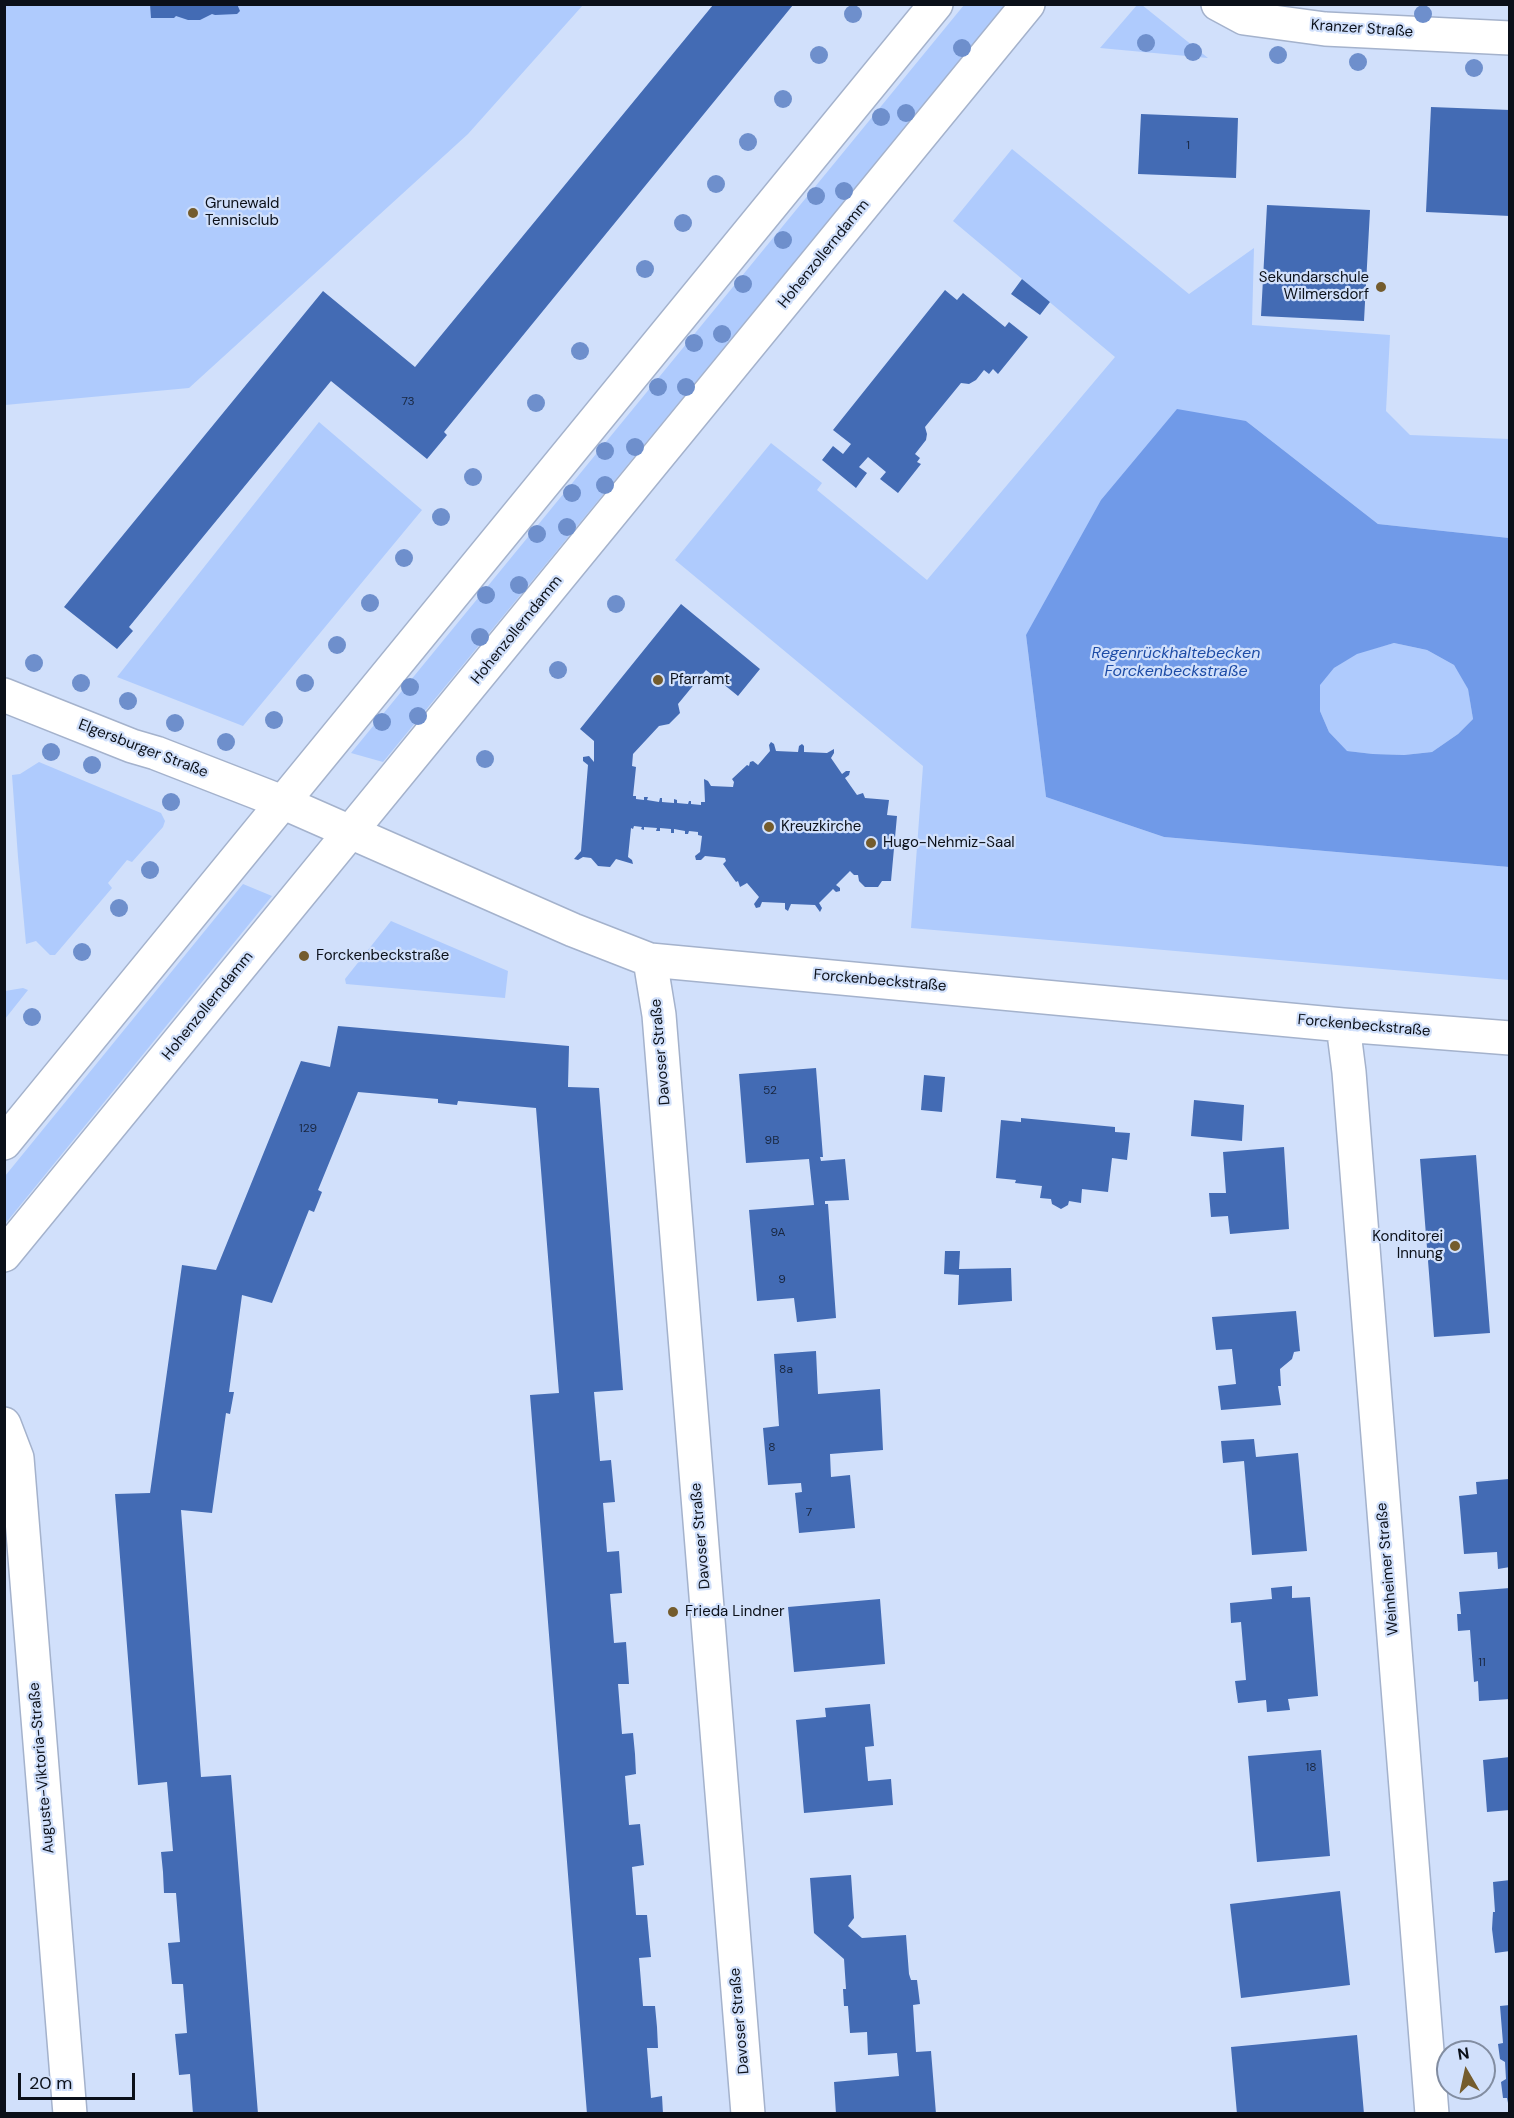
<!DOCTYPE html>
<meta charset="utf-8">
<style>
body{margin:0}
#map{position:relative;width:1514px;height:2118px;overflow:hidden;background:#d1e0fb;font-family:"DM Sans",sans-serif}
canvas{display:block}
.frame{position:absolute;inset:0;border:6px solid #0b1019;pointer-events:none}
.north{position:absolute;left:1436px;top:2040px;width:60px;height:60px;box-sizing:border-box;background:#d1e0fb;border:2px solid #828da1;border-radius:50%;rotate:351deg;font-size:16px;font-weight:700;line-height:24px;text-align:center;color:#0b1019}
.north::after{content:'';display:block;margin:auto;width:21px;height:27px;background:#745c2d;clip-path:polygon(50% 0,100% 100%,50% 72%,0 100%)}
.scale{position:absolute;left:18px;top:2073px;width:117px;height:27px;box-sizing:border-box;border:3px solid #0b1019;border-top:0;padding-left:8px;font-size:18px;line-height:21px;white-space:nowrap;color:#0b1019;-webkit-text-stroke:4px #d1e0fb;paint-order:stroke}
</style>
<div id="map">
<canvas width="1514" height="2118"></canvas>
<div class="frame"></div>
<div class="north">N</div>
<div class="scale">20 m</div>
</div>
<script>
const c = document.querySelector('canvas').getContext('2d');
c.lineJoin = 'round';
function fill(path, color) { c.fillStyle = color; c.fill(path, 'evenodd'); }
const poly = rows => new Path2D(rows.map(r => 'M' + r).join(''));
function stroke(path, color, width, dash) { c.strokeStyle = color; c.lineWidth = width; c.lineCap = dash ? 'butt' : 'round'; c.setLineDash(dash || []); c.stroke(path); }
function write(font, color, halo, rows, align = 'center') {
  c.font = font + ' "DM Sans",sans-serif'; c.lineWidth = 4.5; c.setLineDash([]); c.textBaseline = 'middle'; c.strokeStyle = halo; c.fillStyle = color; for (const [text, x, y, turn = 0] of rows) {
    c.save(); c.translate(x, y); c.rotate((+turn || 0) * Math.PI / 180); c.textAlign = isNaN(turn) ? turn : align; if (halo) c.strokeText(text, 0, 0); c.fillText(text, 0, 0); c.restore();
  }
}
const green = poly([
 [5,5,583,5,468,134,189,388,5,405],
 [964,5,1006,5,383,762,351,753],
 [1137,5,1142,5,1208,58,1100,48],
 [1012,149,1189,294,1254,248,1252,325,1390,335,1386,411,1410,435,1509,439,1509,538,1378,524,1246,421,1026,635,1046,797,1164,837,1509,867,1509,980,911,928,923,766,675,560,771,443,822,483,817,490,927,580,1115,357,953,221],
 [319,422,422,510,243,726,117,677],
 [1394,643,1427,650,1454,665,1468,688,1473,719,1458,734,1432,752,1404,755,1373,754,1346,751,1329,732,1320,711,1319,685,1334,668,1357,653],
 [39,762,161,813,165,821,163,827,132,862,127,860,108,883,112,888,55,955,50,955,36,941,26,944,18,857,12,775,20,774],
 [243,884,272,896,5,1224,5,1176],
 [391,921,508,971,505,998,346,984,345,979],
 [23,988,28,990,5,1019,5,991]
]);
const water = poly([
 [1177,409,1246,421,1378,524,1509,538,1509,867,1164,837,1046,797,1026,635,1101,500],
 [1394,643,1427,650,1454,665,1468,689,1473,719,1458,734,1432,752,1404,755,1373,754,1347,751,1329,732,1320,711,1320,685,1334,668,1357,654]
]);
const building = poly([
 [150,4,237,4,240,11,237,14,215,15,212,14,200,20,188,20,176,16,174,18,151,18],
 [713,5,793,5,444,432,447,435,427,459,331,381,129,627,133,631,117,649,64,607,323,291,415,367],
 [1431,107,1510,110,1510,216,1426,212],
 [1141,114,1238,118,1236,178,1138,174],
 [1267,205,1370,210,1364,321,1261,316],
 [1022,279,1050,302,1040,315,1011,294],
 [945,290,957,300,963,293,1005,327,1009,322,1028,337,998,374,993,369,989,374,984,370,976,380,969,384,961,383,925,427,927,434,926,440,915,454,920,458,917,462,921,464,898,493,880,479,886,472,868,457,859,467,867,473,856,488,822,460,833,446,843,454,851,444,833,430],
 [681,604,760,669,738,696,706,670,678,704,680,713,669,724,659,726,633,754,632,766,636,767,633,796,636,796,636,799,644,800,644,797,648,797,647,800,659,802,660,798,662,798,662,802,674,803,674,799,677,800,677,803,688,804,689,801,691,801,691,804,701,805,701,802,705,802,704,779,708,781,711,786,733,787,734,782,732,779,747,765,749,766,750,762,753,761,758,765,770,751,769,745,771,742,774,744,776,751,798,752,799,746,802,744,804,746,804,752,827,753,834,749,834,753,831,758,842,774,846,771,850,771,849,775,845,778,857,795,863,793,865,798,889,800,887,815,897,816,891,881,882,881,878,887,865,887,859,881,858,875,854,875,850,871,836,885,840,888,840,891,836,892,833,889,819,903,822,908,820,912,815,905,791,904,788,911,785,909,785,903,762,902,760,907,756,908,754,904,759,897,747,883,740,887,738,881,736,882,723,864,726,861,725,858,705,856,701,860,696,860,695,856,700,852,702,836,698,835,698,832,689,831,688,834,685,834,685,831,674,829,674,833,671,833,671,829,660,828,660,831,656,831,657,828,644,827,644,830,641,829,642,827,634,826,633,829,631,828,628,857,632,860,633,864,616,859,610,867,598,866,591,858,583,857,578,860,574,859,581,851,588,765,583,761,583,757,589,756,594,762,594,741,580,729],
 [338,1026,569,1046,568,1087,599,1088,623,1390,594,1392,600,1461,611,1460,615,1502,603,1503,607,1552,619,1551,622,1593,610,1594,614,1643,626,1642,629,1684,618,1684,622,1734,633,1733,635,1754,636,1774,625,1776,629,1825,640,1824,644,1865,632,1867,636,1915,647,1915,649,1937,651,1957,639,1958,643,2006,655,2006,657,2027,658,2048,647,2048,651,2098,662,2096,663,2114,587,2114,530,1395,559,1393,536,1108,458,1101,457,1105,438,1103,438,1099,358,1092,318,1190,322,1192,314,1212,309,1210,272,1303,242,1295,229,1392,234,1392,230,1414,226,1413,212,1513,181,1510,201,1777,231,1775,258,2114,193,2114,190,2074,179,2075,175,2034,187,2033,183,1984,172,1984,170,1964,168,1943,180,1942,176,1893,164,1893,163,1872,161,1852,173,1851,167,1782,138,1785,115,1494,150,1493,182,1265,216,1270,301,1061,330,1067],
 [816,1068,823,1157,820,1157,821,1161,845,1159,849,1200,825,1201,825,1204,828,1204,836,1318,797,1322,794,1298,757,1301,749,1210,814,1205,809,1159,746,1163,739,1074],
 [924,1075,945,1077,942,1112,921,1110],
 [1194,1100,1244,1105,1242,1141,1191,1136],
 [1021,1118,1115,1127,1115,1132,1130,1133,1127,1160,1112,1158,1108,1192,1082,1189,1081,1203,1069,1201,1068,1205,1061,1209,1052,1204,1051,1199,1040,1198,1042,1186,1015,1183,1016,1180,996,1178,1001,1120,1021,1122],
 [1284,1147,1289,1229,1230,1234,1228,1216,1211,1217,1209,1193,1226,1193,1223,1152],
 [1476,1155,1490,1333,1434,1337,1420,1159],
 [945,1251,960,1251,959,1269,1011,1268,1012,1301,958,1305,959,1275,944,1274],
 [1296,1311,1300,1351,1294,1352,1292,1359,1280,1369,1281,1386,1278,1386,1281,1405,1221,1410,1218,1386,1236,1384,1232,1349,1216,1350,1212,1317],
 [816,1351,818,1394,880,1389,883,1450,830,1454,831,1477,850,1475,855,1528,799,1533,795,1493,802,1492,801,1483,768,1485,763,1428,779,1426,774,1354],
 [1254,1439,1256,1457,1298,1453,1307,1551,1252,1555,1244,1461,1223,1463,1221,1441],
 [1509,1479,1510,1567,1498,1569,1497,1552,1464,1554,1459,1496,1477,1494,1476,1482],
 [1292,1586,1292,1598,1310,1597,1318,1696,1288,1699,1290,1710,1267,1712,1266,1700,1238,1703,1235,1681,1246,1680,1241,1622,1231,1623,1230,1603,1272,1599,1271,1588],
 [1510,1588,1510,1699,1479,1701,1478,1681,1474,1682,1470,1630,1458,1631,1457,1614,1461,1614,1459,1592],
 [880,1599,885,1664,794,1672,788,1607],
 [870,1704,874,1746,865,1747,868,1781,891,1779,893,1805,804,1813,796,1720,826,1717,825,1708],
 [1321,1750,1330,1856,1257,1862,1248,1756],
 [1510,1757,1510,1810,1487,1812,1483,1760],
 [851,1875,854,1918,848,1926,862,1938,906,1935,909,1974,911,1980,917,1980,920,2004,913,2005,916,2052,931,2051,936,2114,836,2114,834,2082,899,2076,897,2053,868,2055,867,2032,850,2033,848,2006,844,2006,843,1989,846,1989,844,1959,814,1933,810,1878],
 [1510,1880,1510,1951,1495,1953,1492,1929,1493,1912,1495,1912,1493,1882],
 [1340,1891,1350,1985,1241,1998,1230,1904],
 [1510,2005,1510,2103,1508,2103,1507,2098,1503,2098,1501,2082,1506,2079,1505,2062,1500,2059,1498,2044,1503,2043,1500,2006],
 [1357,2035,1364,2114,1237,2114,1231,2047]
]);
const street = poly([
 [1218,4,1244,18,1325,29,1510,38],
 [4,695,132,746,156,753,282,802,573,930,650,960,1343,1025,1510,1038],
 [650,960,659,1015,748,2114],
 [1343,1025,1349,1072,1432,2114],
 [4,1424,17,1458,70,2114]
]);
const secondary = poly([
 [4,1143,936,4],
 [4,1255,1028,4]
]);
const trees = [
 [853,14],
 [1423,14],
 [1146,43],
 [962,48],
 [1193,52],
 [819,55],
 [1278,55],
 [1358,62],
 [1474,68],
 [783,99],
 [906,113],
 [881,117],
 [748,142],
 [716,184],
 [844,191],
 [816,196],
 [683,223],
 [783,240],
 [645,269],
 [743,284],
 [722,334],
 [694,343],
 [580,351],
 [658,387],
 [686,387],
 [536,403],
 [635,447],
 [605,451],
 [473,477],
 [605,485],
 [572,493],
 [441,517],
 [567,527],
 [537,534],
 [404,558],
 [519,585],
 [486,595],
 [370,603],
 [616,604],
 [480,637],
 [337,645],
 [34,663],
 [558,670],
 [81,683],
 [305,683],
 [410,687],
 [128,701],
 [418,716],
 [274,720],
 [382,722],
 [175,723],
 [226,742],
 [51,752],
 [485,759],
 [92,765],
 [171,802],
 [150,870],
 [119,908],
 [82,952],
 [32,1017]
];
const markers = [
 [193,213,6,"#745c2d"],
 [1381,287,6,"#745c2d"],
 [658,680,6,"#745c2d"],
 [769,827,6,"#745c2d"],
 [871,843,6,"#745c2d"],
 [304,956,6,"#745c2d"],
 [1455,1246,6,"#745c2d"],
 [673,1612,6,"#745c2d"]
];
const numberNames = [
 ["1",1188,146],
 ["73",408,402],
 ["52",770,1091],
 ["129",308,1129],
 ["9B",772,1141],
 ["9A",778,1233],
 ["9",782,1280],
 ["8a",786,1370],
 ["8",772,1448],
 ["7",809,1513],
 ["11",1482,1663],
 ["18",1311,1768]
];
const streetNames = [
 ["Kranzer Straße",1362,29,4],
 ["Hohenzollerndamm",824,254,-51],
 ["Hohenzollerndamm",517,630,-51],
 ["Elgersburger Straße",143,749,21],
 ["Forckenbeckstraße",880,981,5],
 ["Hohenzollerndamm",208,1006,-51],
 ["Forckenbeckstraße",1364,1026,5],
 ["Davoser Straße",661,1052,-95],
 ["Davoser Straße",701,1536,-95],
 ["Weinheimer Straße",1388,1569,-95],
 ["Auguste-Viktoria-Straße",42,1768,-95],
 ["Davoser Straße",740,2021,-95]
];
const poiNames = [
 ["Grunewald",205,204],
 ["Tennisclub",205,221],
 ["Sekundarschule",1369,278,"right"],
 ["Wilmersdorf",1369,295,"right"],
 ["Pfarramt",670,680],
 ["Kreuzkirche",781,827],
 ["Hugo-Nehmiz-Saal",883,843],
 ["Forckenbeckstraße",316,956],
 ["Konditorei",1443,1237,"right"],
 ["Innung",1443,1254,"right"],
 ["Frieda Lindner",685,1612]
];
const waterNames = [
 ["Regenrückhaltebecken",1176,654],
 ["Forckenbeckstraße",1176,672]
];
fill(green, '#afcbfd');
fill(water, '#709ae8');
fill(building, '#436bb4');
stroke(street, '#a4b2cc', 36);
stroke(secondary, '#a4b2cc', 36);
stroke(street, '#fff', 33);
stroke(secondary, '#fff', 33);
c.fillStyle = '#6e8fcc';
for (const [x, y] of trees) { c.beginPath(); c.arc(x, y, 9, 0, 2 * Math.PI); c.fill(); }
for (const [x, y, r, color] of markers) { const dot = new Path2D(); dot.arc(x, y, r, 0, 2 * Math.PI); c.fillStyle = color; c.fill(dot); stroke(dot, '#d1e0fb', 2); }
write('12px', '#192740', null, numberNames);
write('15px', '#0b1019', '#d1e0fb', streetNames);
write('15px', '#0b1019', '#d1e0fb', poiNames, 'left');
write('italic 16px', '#1d4ca6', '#d1e0fb', waterNames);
</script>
